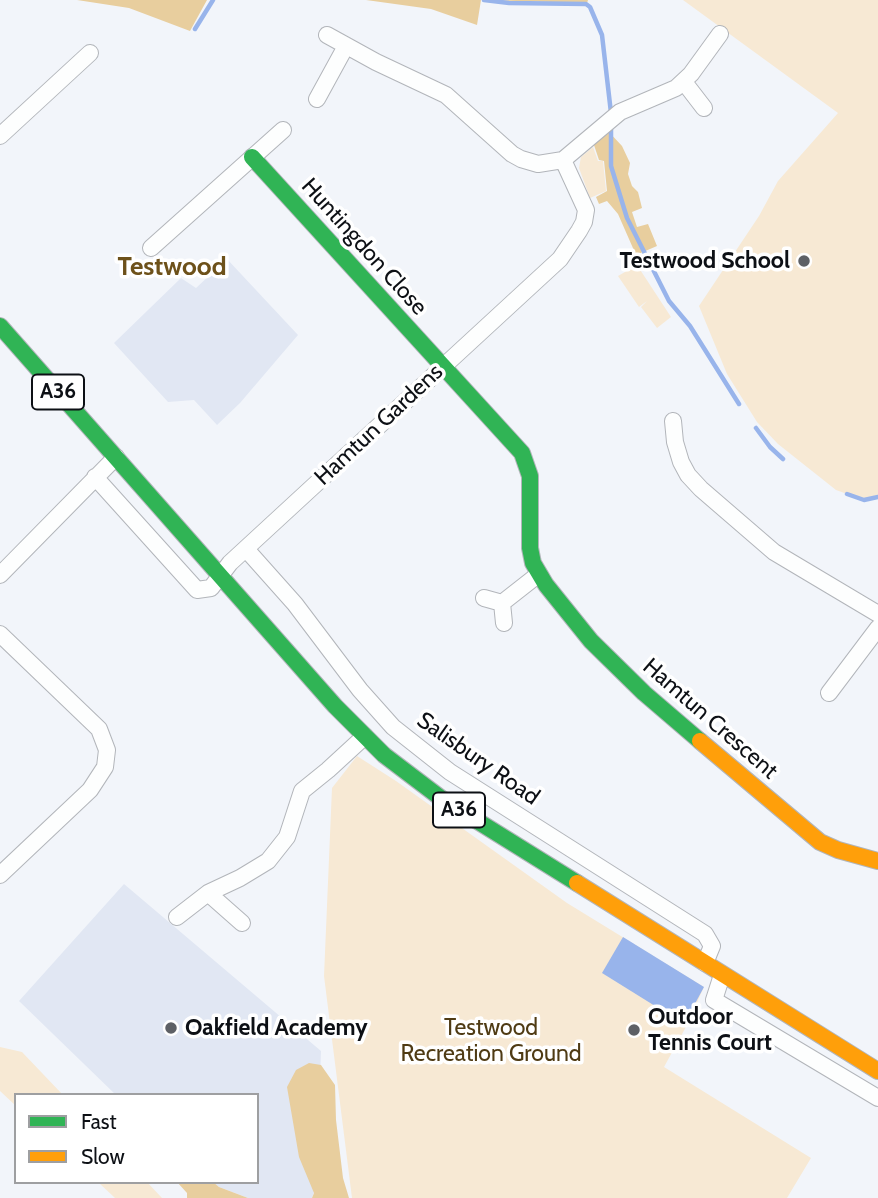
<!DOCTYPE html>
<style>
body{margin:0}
#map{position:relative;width:878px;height:1198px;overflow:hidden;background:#f2f5fa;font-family:Cabin,sans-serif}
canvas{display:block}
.legend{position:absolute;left:14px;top:1093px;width:245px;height:91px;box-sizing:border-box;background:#fff;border:2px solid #9e9fa1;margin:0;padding:9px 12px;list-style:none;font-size:21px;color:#0d1015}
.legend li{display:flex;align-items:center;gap:14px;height:35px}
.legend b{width:35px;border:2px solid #9e9fa1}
</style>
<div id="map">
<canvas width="878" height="1198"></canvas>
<ul class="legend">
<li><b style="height:9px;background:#30b455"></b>Fast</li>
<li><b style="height:9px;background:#ff9f0a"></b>Slow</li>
</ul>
</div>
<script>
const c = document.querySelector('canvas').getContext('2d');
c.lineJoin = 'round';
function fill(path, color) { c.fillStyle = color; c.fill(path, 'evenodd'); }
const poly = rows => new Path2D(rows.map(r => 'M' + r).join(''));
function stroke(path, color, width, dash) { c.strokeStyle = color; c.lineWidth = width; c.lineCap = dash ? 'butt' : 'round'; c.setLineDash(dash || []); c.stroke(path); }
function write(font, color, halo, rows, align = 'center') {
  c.font = font + ' Cabin,sans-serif'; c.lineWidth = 7; c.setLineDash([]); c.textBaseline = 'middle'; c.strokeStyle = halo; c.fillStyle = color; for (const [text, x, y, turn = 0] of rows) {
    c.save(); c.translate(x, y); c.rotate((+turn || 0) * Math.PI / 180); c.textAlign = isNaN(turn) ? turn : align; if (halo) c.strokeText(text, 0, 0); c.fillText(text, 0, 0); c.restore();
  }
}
const built = poly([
 [227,259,298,335,240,403,217,425,194,400,168,402,114,343,181,278,196,288],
 [124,884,321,1051,316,1186,312,1198,248,1198,219,1187,213,1182,257,1182,257,1095,116,1095,19,1001]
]);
const green = poly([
 [683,0,878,0,878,497,864,500,836,490,778,444,757,422,727,374,699,306,759,216,778,181,838,113],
 [593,147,598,161,603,161,606,191,590,198,579,168,581,157],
 [637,265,671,317,657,328,641,307,647,301,639,307,618,276],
 [357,756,396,781,567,903,704,987,687,1025,664,1067,811,1158,787,1198,352,1198,324,976,332,788],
 [0,1047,22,1052,63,1095,16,1095,16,1106,0,1091],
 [98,1182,147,1182,162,1198,115,1198]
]);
const forest = poly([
 [77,0,207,0,190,31,129,8],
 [366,0,588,0,587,3,481,0,477,25,431,9],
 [608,131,622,146,630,163,628,174,632,186,638,192,642,208,632,212,637,227,648,224,657,246,636,255,618,214,607,201,599,204,596,197,607,191,604,161,599,160,594,145],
 [309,1063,321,1065,335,1085,336,1120,343,1178,349,1198,312,1198,314,1193,299,1157,287,1087,296,1070],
 [177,1182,213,1182,219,1187,248,1198,187,1198,187,1193]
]);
const water = poly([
 [623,937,704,987,684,1024,602,973]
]);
const stream = poly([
 [484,0,509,3,586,4,590,7,602,35,611,113],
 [195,29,213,0],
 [611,125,611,166,627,218,669,301,690,326,739,404],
 [756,428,770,447,783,459],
 [847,494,864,500,878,497]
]);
const street = poly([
 [327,35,376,62,446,95,512,154,521,159,538,164,563,160,620,112,676,88,691,74,720,34],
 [684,82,704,108],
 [317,99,346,46],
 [0,136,90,53],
 [151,248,283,130],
 [673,421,675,442,681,462,688,475,701,489,774,552,878,614],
 [95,477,197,590,211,588,230,563,560,259,579,231,584,222,586,210,563,160],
 [246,549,295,604,360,690,393,727,450,772,705,934,712,946,705,963],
 [0,575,116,457],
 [484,598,502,603],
 [504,623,502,603,539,574],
 [0,634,99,729,107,750,105,767,90,790,0,875],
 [829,693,878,628],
 [208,893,242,923],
 [177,917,208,893,240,878,268,861,287,837,302,791,328,770,365,736],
 [722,975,714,1000,878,1098]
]);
const fast = poly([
 [252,157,522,453,530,476,530,548,533,563,546,585,591,641,644,693,700,741],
 [0,326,335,706,384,755,442,799,577,883]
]);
const slow = poly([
 [700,741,820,842,838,850,878,861],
 [577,883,878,1071]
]);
const markers = [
 [804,261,7,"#5d6065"],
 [171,1028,7,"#5d6065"],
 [634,1030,7,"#5d6065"]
];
const shields = [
 [58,392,52],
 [459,810,52]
];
const shieldNames = [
 ["A36",58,392],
 ["A36",459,810]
];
const streetNames = [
 ["Huntingdon Close",364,247,48],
 ["Hamtun Gardens",379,425,-43],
 ["Hamtun Crescent",710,719,41],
 ["Salisbury Road",478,759,35]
];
const poiNames = [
 ["Testwood School",790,261,"right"],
 ["Outdoor",648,1017],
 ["Tennis Court",648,1043],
 ["Oakfield Academy",185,1028]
];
const parkNames = [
 ["Testwood",491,1028],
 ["Recreation Ground",491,1054]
];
const quarterNames = [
 ["Testwood",172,267]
];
fill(built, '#e1e7f3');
fill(green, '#f7e9d4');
fill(forest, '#e8ce9e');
fill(water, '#98b4eb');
stroke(stream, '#98b4eb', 4.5);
stroke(street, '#b2b5ba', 18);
stroke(fast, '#b2b5ba', 18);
stroke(slow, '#b2b5ba', 18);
stroke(street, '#fdfefe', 16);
stroke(fast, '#30b455', 16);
stroke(slow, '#ff9f0a', 16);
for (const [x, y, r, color] of markers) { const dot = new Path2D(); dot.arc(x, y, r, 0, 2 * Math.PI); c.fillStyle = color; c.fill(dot); stroke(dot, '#fff', 2.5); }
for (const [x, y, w] of shields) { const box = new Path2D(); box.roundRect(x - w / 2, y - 17.5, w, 35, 5); c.fillStyle = '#fff'; c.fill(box); stroke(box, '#0d1015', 2); }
write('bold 21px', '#0d1015', null, shieldNames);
write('23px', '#0d1015', '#fff', streetNames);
write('bold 23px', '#0d1015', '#fff', poiNames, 'left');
write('23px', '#4f3b14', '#fff', parkNames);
write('bold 26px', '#6d511a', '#fff', quarterNames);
</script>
